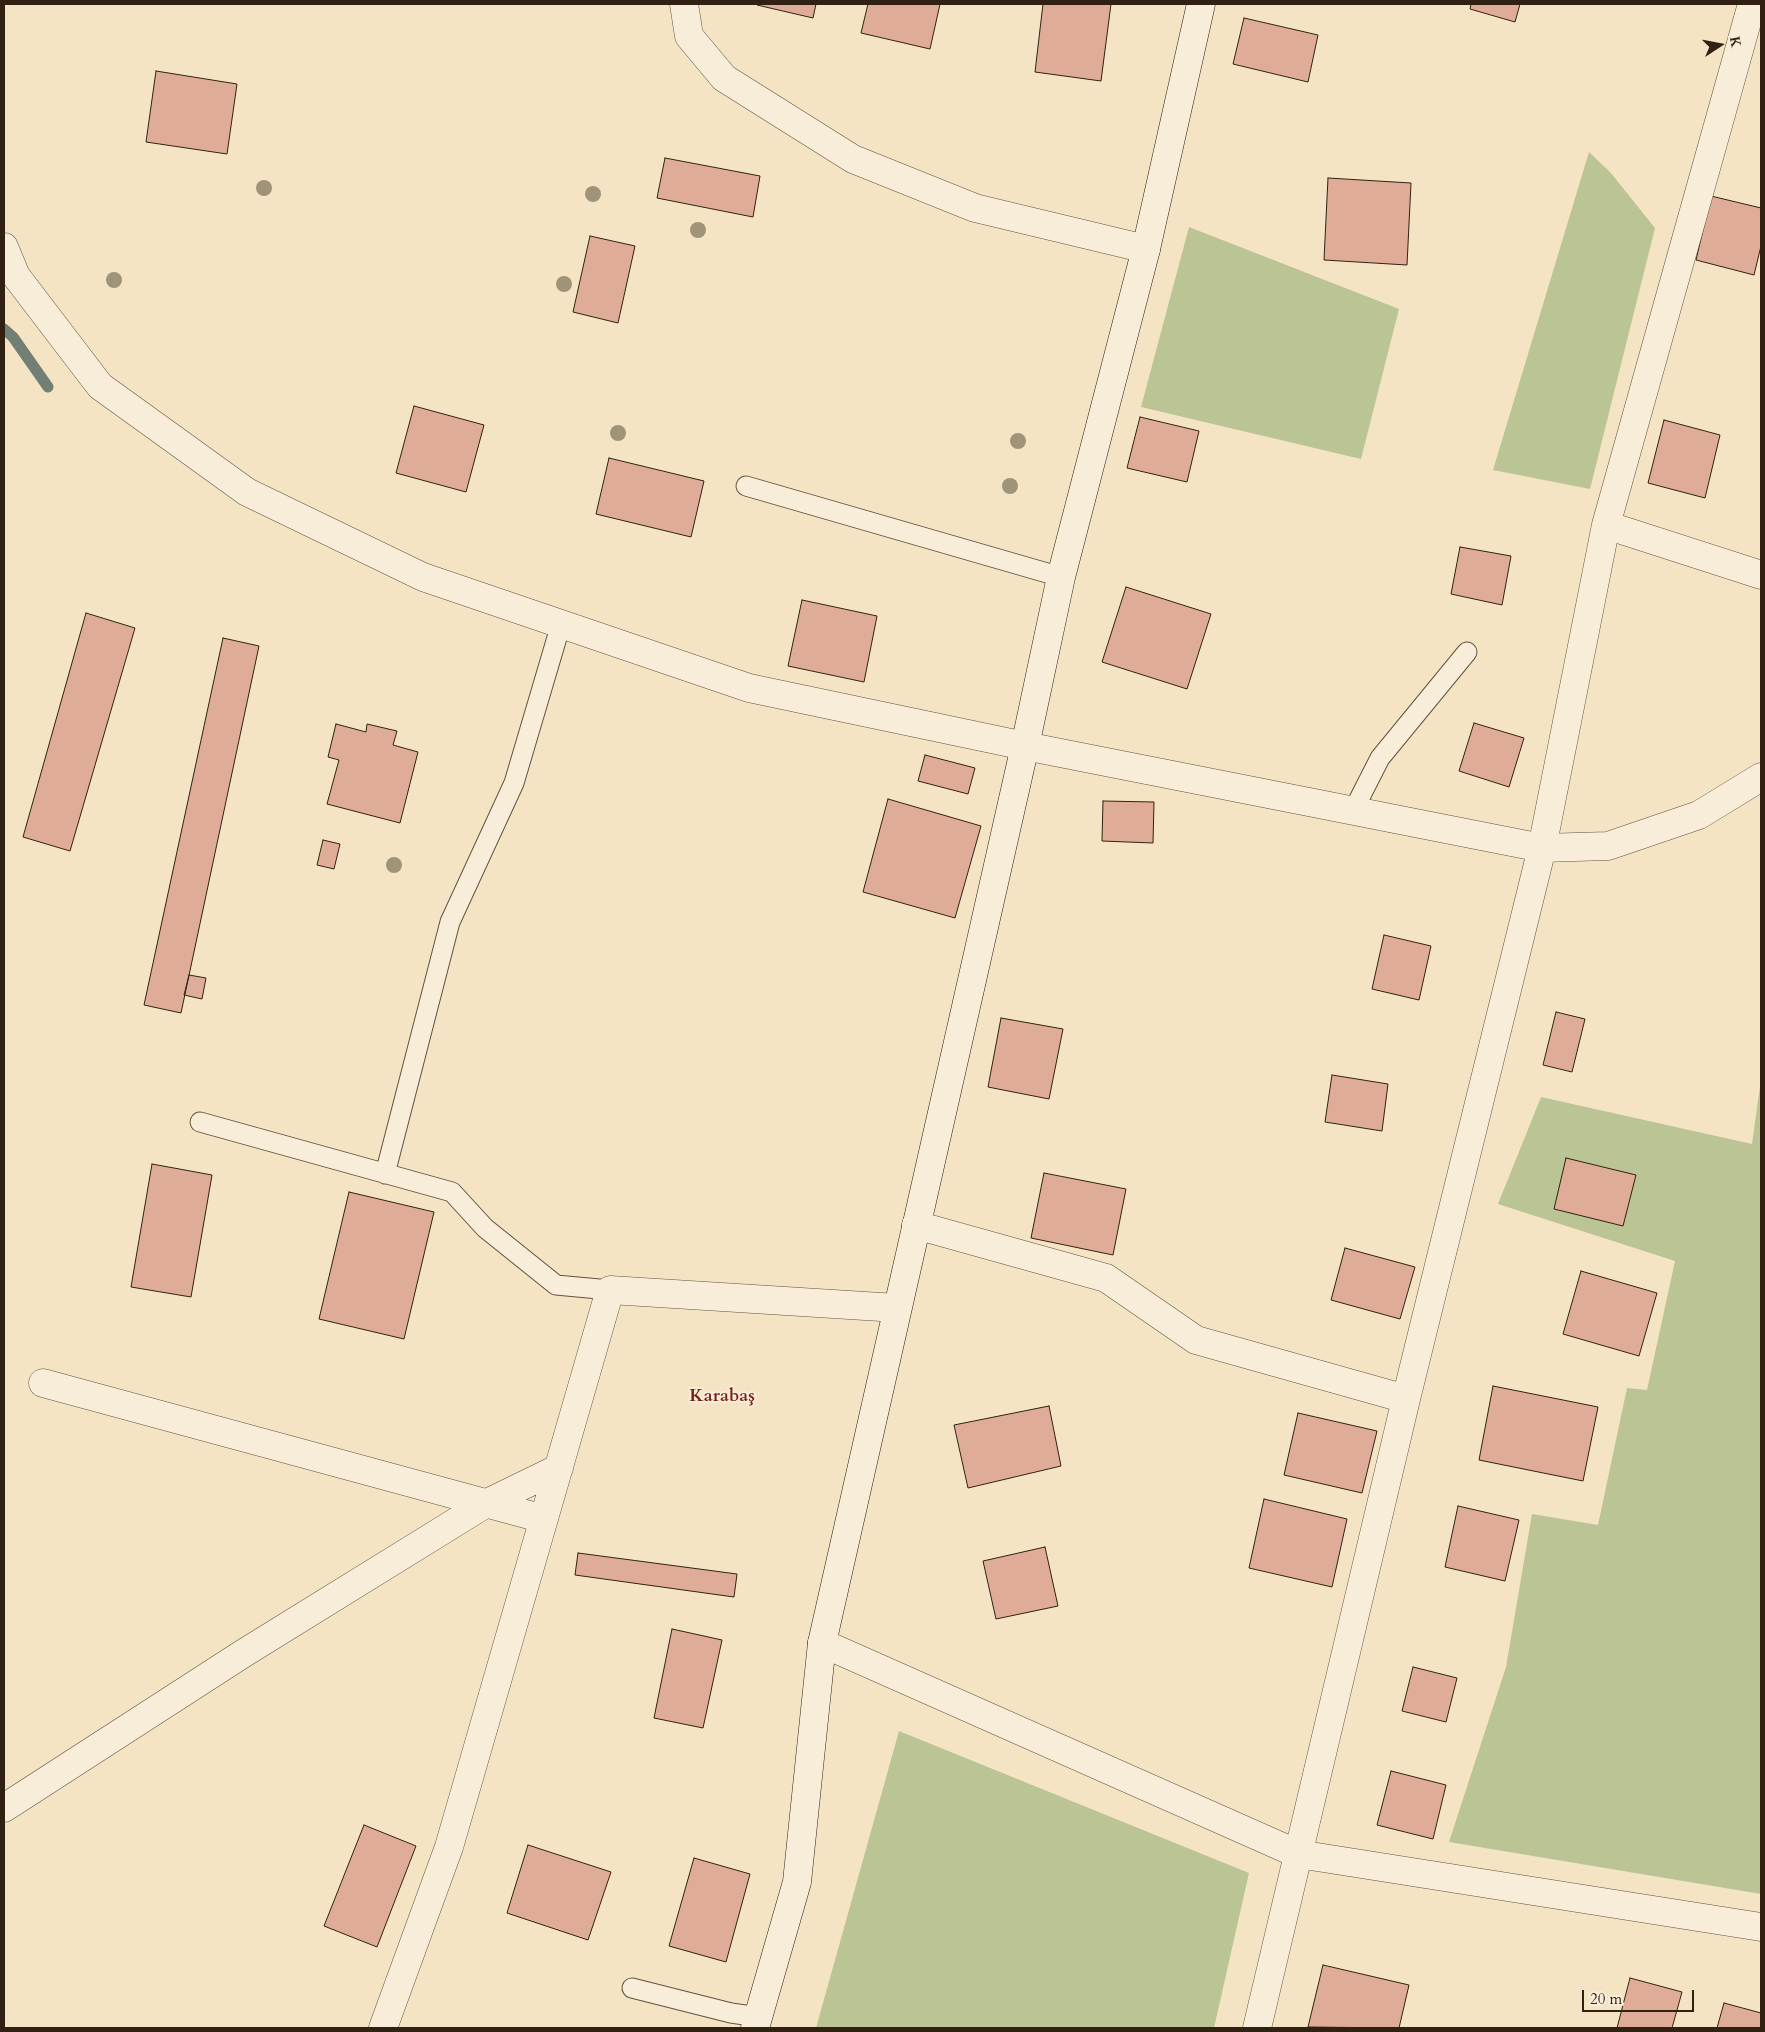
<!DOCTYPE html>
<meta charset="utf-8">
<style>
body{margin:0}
#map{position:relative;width:1765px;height:2032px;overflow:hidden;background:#f4e4c4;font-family:Cardo,serif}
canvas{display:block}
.frame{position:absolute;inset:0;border:5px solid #312112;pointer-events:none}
.north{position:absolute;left:1695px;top:20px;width:50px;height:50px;-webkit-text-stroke:4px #f8edd9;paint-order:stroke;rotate:79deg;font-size:14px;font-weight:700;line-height:20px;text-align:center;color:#312112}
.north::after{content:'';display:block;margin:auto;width:18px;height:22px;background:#312112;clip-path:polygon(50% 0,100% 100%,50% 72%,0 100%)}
.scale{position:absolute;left:1582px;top:1990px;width:112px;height:22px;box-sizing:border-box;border:2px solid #312112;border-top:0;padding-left:6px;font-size:15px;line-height:18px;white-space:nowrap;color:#312112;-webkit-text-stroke:4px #f8edd9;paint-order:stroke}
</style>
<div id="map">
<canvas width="1765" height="2032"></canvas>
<div class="frame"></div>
<div class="north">K</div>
<div class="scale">20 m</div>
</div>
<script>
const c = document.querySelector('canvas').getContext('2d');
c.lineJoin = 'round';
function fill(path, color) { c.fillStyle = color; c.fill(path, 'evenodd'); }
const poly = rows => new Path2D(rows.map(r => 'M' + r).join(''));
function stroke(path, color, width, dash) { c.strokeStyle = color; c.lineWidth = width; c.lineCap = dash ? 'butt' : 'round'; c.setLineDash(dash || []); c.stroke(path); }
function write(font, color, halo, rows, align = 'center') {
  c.font = font + ' Cardo,serif'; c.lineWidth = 4; c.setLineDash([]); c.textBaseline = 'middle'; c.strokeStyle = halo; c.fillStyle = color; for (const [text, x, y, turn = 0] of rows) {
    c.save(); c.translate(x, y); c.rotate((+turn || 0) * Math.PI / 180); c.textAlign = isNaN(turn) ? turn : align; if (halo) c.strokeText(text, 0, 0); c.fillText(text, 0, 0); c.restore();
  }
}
const green = poly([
 [1589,152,1610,172,1655,228,1590,489,1493,470],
 [1189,227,1399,309,1361,459,1141,407],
 [1761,1079,1761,1894,1449,1842,1506,1667,1532,1514,1598,1525,1627,1388,1647,1390,1675,1261,1498,1204,1541,1097,1752,1144],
 [899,1731,1249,1873,1214,2028,816,2028]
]);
const stream = poly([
 [4,329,13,337,48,387]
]);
const building = poly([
 [758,4,816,4,813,18,757,5,758,4],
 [868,4,940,4,930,49,861,33,868,4],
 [1043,4,1111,4,1101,81,1035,72,1043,4],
 [1471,4,1520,4,1515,22,1470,9,1471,4],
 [1244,18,1318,35,1308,82,1233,64,1244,18],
 [156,71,237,84,227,154,146,142,156,71],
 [665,158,760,176,753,217,657,198,665,158],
 [1328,178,1411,183,1407,265,1324,260,1328,178],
 [1711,196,1761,208,1761,246,1754,275,1696,260,1711,196],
 [590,236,635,246,618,323,573,312,590,236],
 [414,406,484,425,466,492,396,473,414,406],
 [1140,417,1199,431,1187,482,1127,468,1140,417],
 [1664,420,1720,435,1705,498,1648,483,1664,420],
 [609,458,704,481,691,537,596,514,609,458],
 [1460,547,1511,556,1502,605,1451,594,1460,547],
 [1126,587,1211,614,1187,689,1102,662,1126,587],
 [802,600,877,616,864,682,788,666,802,600],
 [86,613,135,628,70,851,23,837,86,613],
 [223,638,259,646,181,1013,144,1005,223,638],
 [1474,723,1524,738,1509,787,1459,771,1474,723],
 [336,724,366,732,367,724,397,731,393,745,418,752,400,823,327,804,339,760,328,757,336,724],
 [925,755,975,768,968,794,918,781,925,755],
 [888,799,981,826,955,918,863,892,888,799],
 [1103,801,1154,802,1153,843,1102,841,1103,801],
 [323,840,340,844,334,869,317,865,323,840],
 [1384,935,1431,946,1419,1000,1372,989,1384,935],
 [189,975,206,978,202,999,184,995,189,975],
 [1556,1012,1585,1019,1572,1072,1543,1065,1556,1012],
 [1001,1018,1063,1029,1049,1099,988,1087,1001,1018],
 [1332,1075,1388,1084,1382,1131,1325,1122,1332,1075],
 [1566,1158,1636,1175,1623,1226,1554,1209,1566,1158],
 [152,1164,212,1175,191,1297,131,1287,152,1164],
 [1044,1173,1126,1189,1113,1255,1031,1238,1044,1173],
 [349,1192,434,1212,404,1339,319,1319,349,1192],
 [1345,1248,1415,1267,1400,1319,1331,1300,1345,1248],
 [1581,1271,1657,1293,1639,1356,1563,1334,1581,1271],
 [1493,1386,1598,1407,1583,1481,1479,1460,1493,1386],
 [1049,1406,1061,1466,968,1488,954,1425,1049,1406],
 [1298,1413,1377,1431,1362,1493,1284,1475,1298,1413],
 [1264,1499,1347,1519,1332,1587,1249,1568,1264,1499],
 [1458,1506,1519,1520,1505,1581,1445,1567,1458,1506],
 [1045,1547,1058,1606,996,1619,983,1561,1045,1547],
 [578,1553,737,1574,734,1597,575,1575,578,1553],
 [672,1629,722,1640,703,1728,654,1718,672,1629],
 [1413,1667,1457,1678,1446,1722,1402,1711,1413,1667],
 [1391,1771,1446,1785,1433,1839,1377,1825,1391,1771],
 [364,1825,416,1846,377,1947,324,1926,364,1825],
 [528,1845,611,1872,588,1940,507,1913,528,1845],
 [694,1858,750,1874,726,1962,669,1946,694,1858],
 [1323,1965,1409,1985,1399,2028,1308,2027,1323,1965],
 [1630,1978,1682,1992,1672,2028,1617,2028,1630,1978],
 [1724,2003,1761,2013,1761,2028,1717,2028,1724,2003]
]);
const lane = poly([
 [746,486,1061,577],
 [1353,811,1380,758,1467,652],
 [200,1122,452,1192,485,1228,556,1285,610,1290],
 [385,1174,450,922,514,783,561,624],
 [632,1988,731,2013,759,2017]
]);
const street = poly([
 [684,4,689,36,724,78,853,159,975,208,1146,249],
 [4,247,16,276,100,386,247,492,423,577,749,688,1025,746,1542,848,1608,846,1699,815,1761,777],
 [1606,525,1761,575],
 [916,1225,1106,1278,1196,1340,1406,1399],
 [43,1383,544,1519],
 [822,1643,1298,1854,1761,1927],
 [4,1808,244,1653,485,1504,559,1468],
 [383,2028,449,1847,610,1290,897,1308],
 [1257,2028,1406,1399,1542,848,1606,525,1752,4]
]);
const secondary = poly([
 [755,2028,797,1882,822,1643,1025,746,1061,577,1146,249,1201,4]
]);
const trees = [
 [264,188],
 [593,194],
 [698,230],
 [114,280],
 [564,284],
 [618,433],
 [1018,441],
 [1010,486],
 [394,865]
];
const quarterNames = [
 ["Karabaş",722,1397]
];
fill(green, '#bbc494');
stroke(stream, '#717f74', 11);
fill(building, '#dfad97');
stroke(building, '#312112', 1);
stroke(lane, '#62523e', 21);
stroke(street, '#62523e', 29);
stroke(secondary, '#312112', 29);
stroke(lane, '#f8edd9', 19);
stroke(street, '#f8edd9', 28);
stroke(secondary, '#f8edd9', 28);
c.fillStyle = '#9f9478';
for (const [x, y] of trees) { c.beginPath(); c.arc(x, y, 8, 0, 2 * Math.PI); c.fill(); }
write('bold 18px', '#7a1f14', '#f8edd9', quarterNames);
</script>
